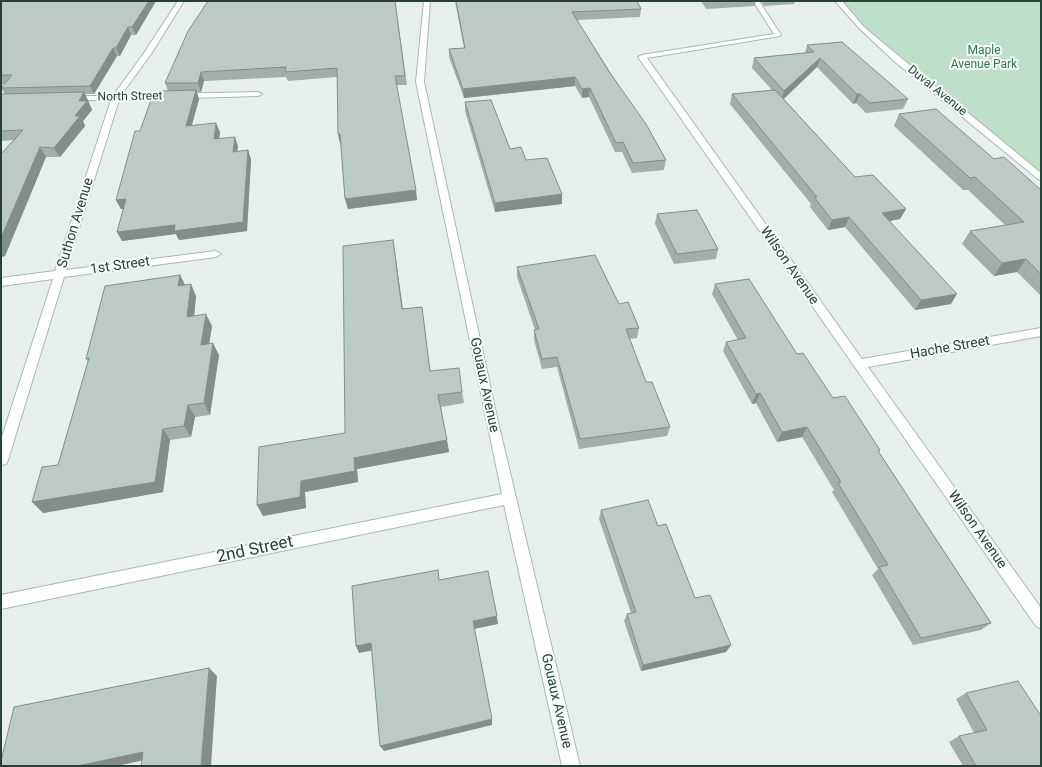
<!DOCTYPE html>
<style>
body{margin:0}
#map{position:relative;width:1042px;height:767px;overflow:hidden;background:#e6efeb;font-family:Roboto,sans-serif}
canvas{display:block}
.frame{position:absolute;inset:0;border:2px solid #24423a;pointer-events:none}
</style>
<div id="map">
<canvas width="1042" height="767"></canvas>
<div class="frame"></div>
</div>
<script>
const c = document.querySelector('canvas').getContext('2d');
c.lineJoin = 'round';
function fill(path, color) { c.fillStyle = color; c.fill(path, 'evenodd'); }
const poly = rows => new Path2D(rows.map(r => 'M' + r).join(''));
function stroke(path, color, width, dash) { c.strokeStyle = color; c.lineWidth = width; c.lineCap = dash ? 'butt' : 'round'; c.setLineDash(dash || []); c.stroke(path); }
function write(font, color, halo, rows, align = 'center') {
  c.font = font + ' Roboto,sans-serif'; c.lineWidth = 4; c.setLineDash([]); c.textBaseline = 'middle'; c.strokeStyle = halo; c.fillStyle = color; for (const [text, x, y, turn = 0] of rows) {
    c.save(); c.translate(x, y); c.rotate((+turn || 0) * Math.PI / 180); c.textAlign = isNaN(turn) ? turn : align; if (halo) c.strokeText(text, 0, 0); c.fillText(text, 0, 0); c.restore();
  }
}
const green = poly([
 [838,1,1041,1,1041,177,862,28]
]);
const minor = poly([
 [178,1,184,1,151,54,121,95,258,92,262,94,258,96,119,100,66,270,216,251,221,254,216,257,64,277,8,460,6,464,1,465,1,440,53,279,1,286,1,278,55,271,111,100,72,100,68,98,72,96,113,96,144,53,178,1],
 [424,1,430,1,424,82,498,422,580,766,562,766,504,505,1,609,1,595,502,494,416,82,424,1],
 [753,1,759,1,781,35,780,36,647,58,862,359,1041,328,1041,336,868,367,1041,608,1041,629,1036,626,638,57,642,55,774,34,753,1],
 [835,1,842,1,864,27,900,57,1041,173,1041,180,1038,179,894,61,860,29,835,1]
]);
const wall = poly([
 [1,1,156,1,136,35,131,35,120,56,117,56,94,94,85,94,92,110,83,121,85,126,60,157,46,157,5,256,1,257,1,154,14,140,1,141,1,94,5,94,1,88,5,84,1,84],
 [395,1,407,85,396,85,417,200,348,209,345,199,341,144,340,144,337,77,288,81,286,77,204,81,201,92,197,92,199,99,192,125,220,132,219,138,238,146,237,152,251,159,247,231,179,240,176,234,122,241,117,232,123,209,121,209,116,200,140,131,158,100,168,91,165,83],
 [455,1,637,1,641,9,640,17,577,20,666,160,664,170,632,173,622,152,615,152,589,97,582,98,575,86,464,98,449,57,449,49,464,48],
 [701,1,756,1,755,6,706,9],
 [761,1,795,1,794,4,764,6],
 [807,45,908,99,903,109,866,113,856,103,853,104,817,67,784,99,855,177,906,209,900,219,890,221,951,304,915,310,845,227,828,230,810,207,811,204,730,104,732,94,772,90,752,68,754,58,805,53],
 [465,102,510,149,526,160,562,194,562,204,495,212,465,111],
 [899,114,994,159,1041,190,1041,296,1017,272,994,276,962,244,970,231,1005,225,968,190,963,190,894,126],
 [657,214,718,249,716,259,674,264,655,224],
 [395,252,403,309,422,307,430,371,462,392,464,403,441,407,449,452,357,469,358,482,305,492,306,508,263,516,257,505,345,433],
 [517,267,619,304,639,328,637,338,629,339,646,382,670,427,667,436,579,449,557,367,542,369,534,340,534,330,535,330,517,277],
 [180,275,185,285,196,296,194,316,212,326,209,344,219,355,210,415,195,417,191,437,170,440,163,492,43,513,58,465,88,362,86,359],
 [715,284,797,354,833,398,880,450,879,452,991,623,981,630,913,645,872,575,878,569,832,492,834,490,802,437,777,442,756,403,752,404,723,351,726,342,738,340,712,294],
 [601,510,658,526,695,598,731,645,726,652,641,671,624,621,627,614,631,613,599,519],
 [966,693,1041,766,963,766,949,742,959,736,974,733,956,699]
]);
const shadedWall = poly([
 [149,1,156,1,136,35,132,27],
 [128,27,131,35,120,56,116,48],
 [113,48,117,56,94,94,90,86],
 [820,58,817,67,781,101,784,91],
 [201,72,204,81,201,92,198,83],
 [575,77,575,86,464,98,463,89],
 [590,88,589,97,582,98,582,89],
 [196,90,199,99,189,135,186,126],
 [84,92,89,102,89,103,92,110,83,121,85,126,60,157,54,148,75,116,79,101],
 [857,94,860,94,856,103,853,104],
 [216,123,220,132,218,148,214,139],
 [338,134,340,134,342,144,340,144],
 [235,137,238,146,236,161,233,152],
 [40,147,46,157,5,256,1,257,1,238],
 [248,150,251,159,247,231,179,240,176,234,122,241,117,232],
 [416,190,417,200,348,209,345,199],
 [562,194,562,204,495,212,495,203],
 [126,199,131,208,121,209,116,200],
 [906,209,900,219,877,223,882,213],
 [849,217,845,227,828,230,832,220],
 [393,240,395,252,404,321,402,309],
 [1026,259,1017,272,994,276,1002,263],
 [180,275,186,287,178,286],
 [191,284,196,296,193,328,187,317],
 [957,294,951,304,915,310,921,300],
 [206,314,212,326,207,357,201,345],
 [213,343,219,355,210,415,204,403],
 [760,393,756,403,752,404,756,394],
 [188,405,195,417,191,437,184,426],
 [807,427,802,437,777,442,782,432],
 [163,429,170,440,163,492,43,513,32,502],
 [447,440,449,452,357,469,358,482,305,492,306,508,263,516,257,505,301,481,354,458],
 [497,616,498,624,474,629,473,621],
 [371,643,374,650,359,653,356,646],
 [731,645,726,652,641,671,643,665],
 [209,668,217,676,211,766,201,766],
 [492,719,492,725,384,751,380,746],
 [143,752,154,758,117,766,77,766]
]);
const building = poly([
 [1,1,149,1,132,27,128,27,116,48,113,48,90,86,1,88,12,75,1,75,1,1],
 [208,1,395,1,405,76,395,76,416,190,345,199,340,134,338,134,337,68,285,72,286,67,201,72,198,83,165,83,188,31,208,1],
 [456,1,637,1,641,9,572,12,610,73,646,124,666,160,633,163,623,142,616,143,590,88,582,89,575,77,463,89,449,49,465,48,456,1],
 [842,42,908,99,870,103,860,94,857,94,820,58,784,91,754,58,814,52,807,45,842,42],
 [196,90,186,126,216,123,214,139,235,137,233,152,248,150,243,222,174,231,175,225,117,232,126,199,116,200,135,131,140,131,151,100,158,100,162,91,196,90],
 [775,90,855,177,873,175,906,209,882,213,957,294,921,300,849,217,832,220,814,197,817,197,732,94,775,90],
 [84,92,79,101,87,101,75,116,80,116,54,148,40,147,1,238,1,154,23,130,1,131,1,94,84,92],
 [491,100,510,149,521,147,526,160,547,158,562,194,495,203,465,102,491,100],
 [936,109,994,159,1004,157,1041,190,1041,274,1026,259,1002,263,970,231,1024,222,975,177,970,178,899,114,936,109],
 [697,210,718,249,677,254,657,214,697,210],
 [393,240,402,309,422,307,430,371,459,368,462,392,438,395,447,440,354,458,355,471,301,481,300,497,257,505,259,447,345,433,343,246,393,240],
 [595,255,619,304,628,302,639,328,626,329,646,382,652,382,670,427,580,439,557,357,542,359,534,330,539,329,517,267,595,255],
 [180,275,178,286,191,284,187,317,206,314,201,345,213,343,204,403,188,405,184,426,163,429,155,482,32,502,42,467,58,465,89,358,86,359,105,286,180,275],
 [749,279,797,354,803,353,833,398,845,396,880,450,878,451,991,623,921,638,879,567,888,565,838,483,841,482,807,427,782,432,760,393,756,394,726,342,746,338,715,284,749,279],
 [648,500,658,526,666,524,695,598,710,595,731,645,643,665,627,614,636,612,601,510,648,500],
 [438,570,439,580,488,571,497,616,473,621,492,719,380,746,371,643,356,646,352,586,438,570],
 [209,668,201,766,141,766,143,752,77,766,1,766,1,761,14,707,209,668],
 [1018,681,1041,716,1041,766,976,766,959,736,987,730,966,693,1018,681]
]);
const farParknames = [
 ["Maple",984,51],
 ["Avenue Park",984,65]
];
const farStreetnames = [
 ["Duval Avenue",937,91,39],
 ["North Street",130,97,-1]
];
const streetNames = [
 ["Suthon Avenue",76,223,-73],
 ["1st Street",120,266,-8],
 ["Wilson Avenue",789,266,55],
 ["Hache Street",950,348,-10],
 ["Gouaux Avenue",484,385,78],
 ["Wilson Avenue",977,530,55],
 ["Gouaux Avenue",556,701,77]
];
const nearStreetnames = [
 ["2nd Street",255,550,-12]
];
fill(green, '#bfe0c8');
stroke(minor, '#a8b8b2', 2);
fill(minor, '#fff');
fill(wall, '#a1aea9');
fill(shadedWall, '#838d89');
fill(building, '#bbcac4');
stroke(building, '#838d89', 1);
write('12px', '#2d7a4b', '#f7fbf9', farParknames);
write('12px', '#24423a', '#f7fbf9', farStreetnames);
write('14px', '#24423a', '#f7fbf9', streetNames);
write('17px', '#24423a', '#f7fbf9', nearStreetnames);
</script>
